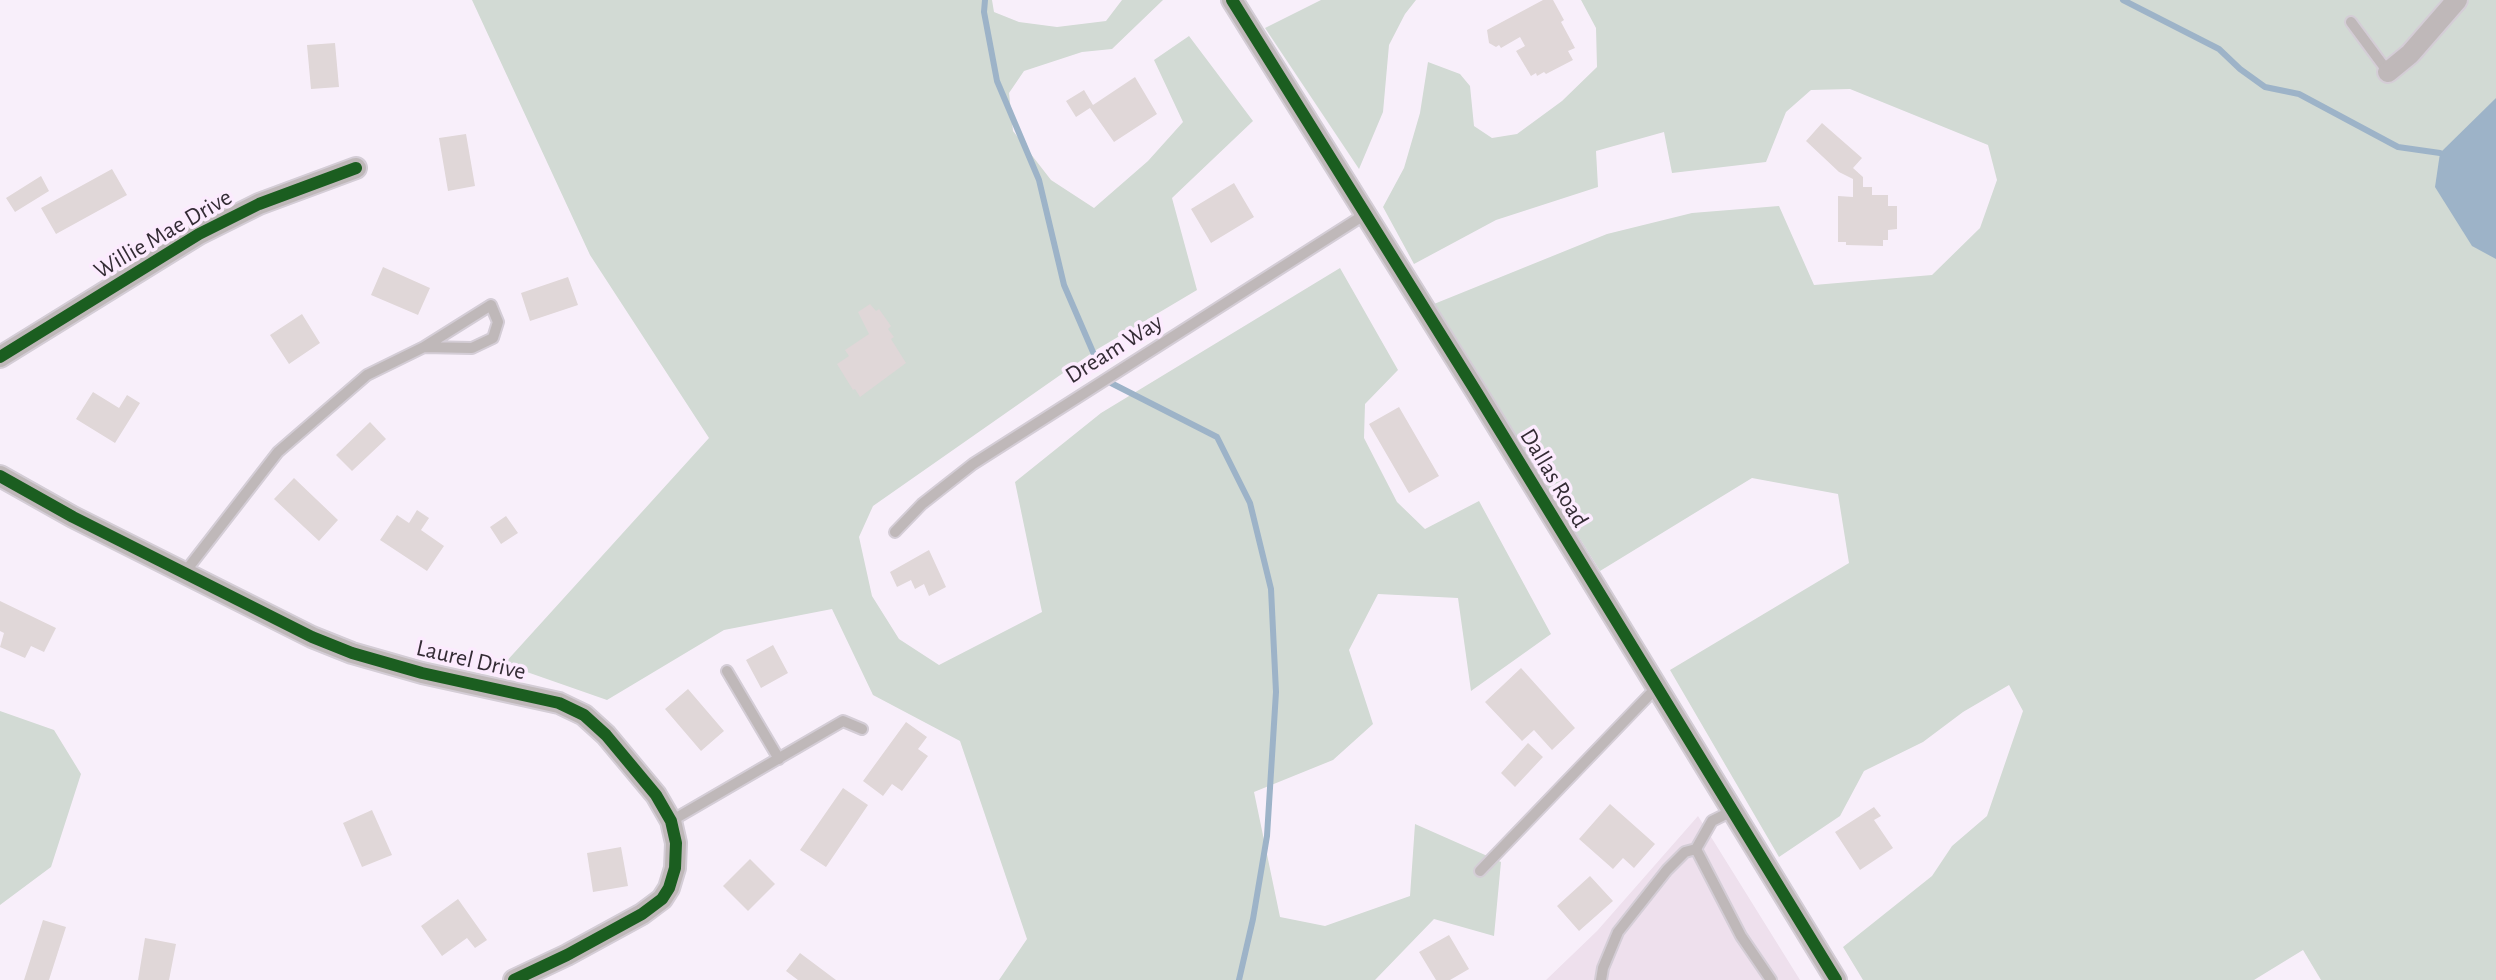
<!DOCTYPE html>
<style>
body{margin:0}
canvas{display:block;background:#f8effa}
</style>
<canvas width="2496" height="980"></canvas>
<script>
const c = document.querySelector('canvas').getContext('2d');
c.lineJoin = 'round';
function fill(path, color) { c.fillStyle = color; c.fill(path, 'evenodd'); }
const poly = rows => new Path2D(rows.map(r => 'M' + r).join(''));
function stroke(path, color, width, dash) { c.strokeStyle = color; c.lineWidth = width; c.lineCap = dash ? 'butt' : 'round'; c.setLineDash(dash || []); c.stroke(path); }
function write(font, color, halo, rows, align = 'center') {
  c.font = font + ' "Alegreya Sans",sans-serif'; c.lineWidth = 7; c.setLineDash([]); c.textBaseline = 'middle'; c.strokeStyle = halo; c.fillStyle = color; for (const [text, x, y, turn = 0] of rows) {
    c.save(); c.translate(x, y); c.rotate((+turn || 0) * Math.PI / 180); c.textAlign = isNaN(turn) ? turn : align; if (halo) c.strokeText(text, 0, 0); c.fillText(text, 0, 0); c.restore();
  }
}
const commercial = poly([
 [1698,816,1800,980,1546,980,1597,931]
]);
const green = poly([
 [472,0,992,0,994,12,1019,22,1057,27,1106,21,1122,0,1163,0,1112,49,1082,52,1024,71,1009,93,1013,131,1051,180,1094,208,1148,161,1183,122,1154,60,1189,36,1253,121,1172,198,1197,290,1096,350,873,506,859,537,872,596,899,639,939,665,1042,612,1015,482,1101,413,1340,268,1398,370,1365,404,1364,438,1397,502,1425,529,1479,501,1551,634,1471,691,1458,598,1378,594,1349,650,1373,724,1333,760,1254,792,1280,917,1325,926,1410,896,1415,824,1501,862,1494,936,1434,919,1375,980,999,980,1027,939,960,741,873,695,832,609,724,630,607,700,504,664,709,438,590,255],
 [1321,0,1416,0,1405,14,1389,45,1383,112,1359,169,1265,28],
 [1581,0,2496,0,2496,980,2321,980,2303,950,2254,980,1863,980,1843,947,1932,876,1952,846,1987,816,2023,711,2009,685,1963,712,1923,742,1864,771,1840,816,1779,857,1670,670,1849,563,1838,494,1752,478,1600,571,1434,304,1607,234,1692,213,1779,206,1814,285,1932,275,1980,228,1997,180,1988,145,1850,89,1811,90,1786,112,1766,162,1672,173,1664,132,1596,151,1598,187,1496,220,1414,264,1383,207,1404,168,1420,113,1428,62,1460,74,1470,86,1474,126,1492,138,1517,134,1562,101,1597,67,1596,28],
 [0,711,54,730,81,774,51,867,0,905]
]);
const water = poly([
 [2496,98,2496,259,2472,246,2435,187,2440,153]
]);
const stream = poly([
 [985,0,984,12,997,81,1039,180,1064,285,1099,366],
 [2123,0,2219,49,2240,69,2265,87,2299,94,2398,147,2440,153],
 [1111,383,1217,437,1250,503,1271,589,1276,692,1267,836,1253,919,1239,980]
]);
const building = poly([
 [1543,0,1553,0,1564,20,1561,22,1575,48,1568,51,1573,60,1546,74,1544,72,1537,76,1536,73,1531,76,1516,51,1525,46,1520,37,1501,48,1499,45,1496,47,1489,43,1487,30],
 [335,43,339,87,311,89,307,45],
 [1135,77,1157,114,1114,142,1090,108,1076,117,1066,101,1084,90,1093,105],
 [1822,123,1862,158,1853,168,1863,177,1863,187,1872,187,1872,195,1888,195,1888,206,1897,206,1897,229,1888,230,1888,240,1883,240,1883,246,1846,245,1846,242,1838,242,1838,196,1853,197,1853,179,1839,172,1806,141],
 [466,134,475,186,448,191,439,138],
 [112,169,127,195,56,234,41,208],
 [41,176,49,191,15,212,6,198],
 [1234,183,1254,217,1211,243,1191,209],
 [383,267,430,288,418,315,371,295],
 [568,277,578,305,530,321,521,293],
 [870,304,876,311,879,309,891,326,888,329,894,337,891,339,906,363,860,397,855,389,853,390,837,364,849,356,845,350,869,334,858,312],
 [302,314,320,343,289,364,270,335],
 [93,392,119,408,127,395,140,403,115,443,76,419],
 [1399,407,1439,476,1409,493,1369,424],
 [370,422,386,439,352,471,336,455],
 [294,478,338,520,319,541,274,499],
 [417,510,429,518,421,530,444,546,427,571,380,540,397,515,409,523],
 [506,516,518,533,501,544,490,527],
 [929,550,946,587,929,596,924,584,915,589,911,580,897,587,890,572],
 [0,601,56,628,44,652,31,646,25,658,0,647,4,633,0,631],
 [773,645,788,673,761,688,746,660],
 [1521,668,1575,728,1552,750,1534,730,1522,741,1485,702],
 [688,689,724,731,701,751,665,709],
 [906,722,927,737,918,749,928,756,902,791,892,784,883,796,863,781],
 [1528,743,1543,757,1515,787,1501,773],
 [843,788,868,805,826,867,800,850],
 [1610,804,1655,844,1634,868,1623,858,1613,869,1579,839],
 [1874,807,1881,816,1874,820,1893,848,1860,870,1835,832],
 [372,810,392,855,362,867,343,823],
 [621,847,628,886,593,892,587,853],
 [750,859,775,884,748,911,723,886],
 [1590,876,1613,901,1579,931,1557,906],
 [458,899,487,940,475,948,467,938,442,956,421,926],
 [43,920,66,927,49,980,24,980],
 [1449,935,1469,969,1450,980,1436,980,1419,952],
 [145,938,176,944,169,980,138,980],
 [800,953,836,980,798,980,786,971]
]);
const service = poly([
 [2351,22,2388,72],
 [895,532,922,504,973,464,1364,215],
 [185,572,278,452,367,375,424,347,491,305,498,322,493,338,472,348,424,347],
 [727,671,779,759],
 [1732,811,1712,821,1696,849,1741,936,1771,980],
 [671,821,843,721,862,729],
 [1480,871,1656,688],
 [1601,980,1603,968,1618,932,1667,870,1685,852,1696,849]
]);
const minor = poly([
 [1232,0,1477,393,1836,980],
 [2388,72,2410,54,2457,0],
 [0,357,199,234,259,204,356,168],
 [0,476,73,517,312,637,352,653,422,673,559,703,584,715,606,735,656,795,671,821,676,843,675,868,669,888,662,899,642,914,567,955,514,980]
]);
const cycleway = poly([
 [1232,0,1477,393,1836,980],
 [0,357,199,234,259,204,356,168],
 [0,476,73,517,312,637,352,653,422,673,559,703,584,715,606,735,656,795,671,821,676,843,675,868,669,888,662,899,642,914,567,955,514,980]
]);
const streetNames = [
 ["Willie Mae Drive",163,234,-30],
 ["Dream Way",1114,349,-32],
 ["Dallas Road",1554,478,59],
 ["Laurel Drive",471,660,13]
];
fill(commercial, '#eee0ed');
fill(green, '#d2dad4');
fill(water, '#9db3c8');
stroke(stream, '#9db3c8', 6);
fill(building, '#e0d7d8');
stroke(service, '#d4cdd6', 14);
stroke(minor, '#d4cdd6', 24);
stroke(service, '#bfb8b9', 10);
stroke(minor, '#bfb8b9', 20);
stroke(cycleway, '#1b5e20', 12);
write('24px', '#342c35', '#fcebfe', streetNames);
</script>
